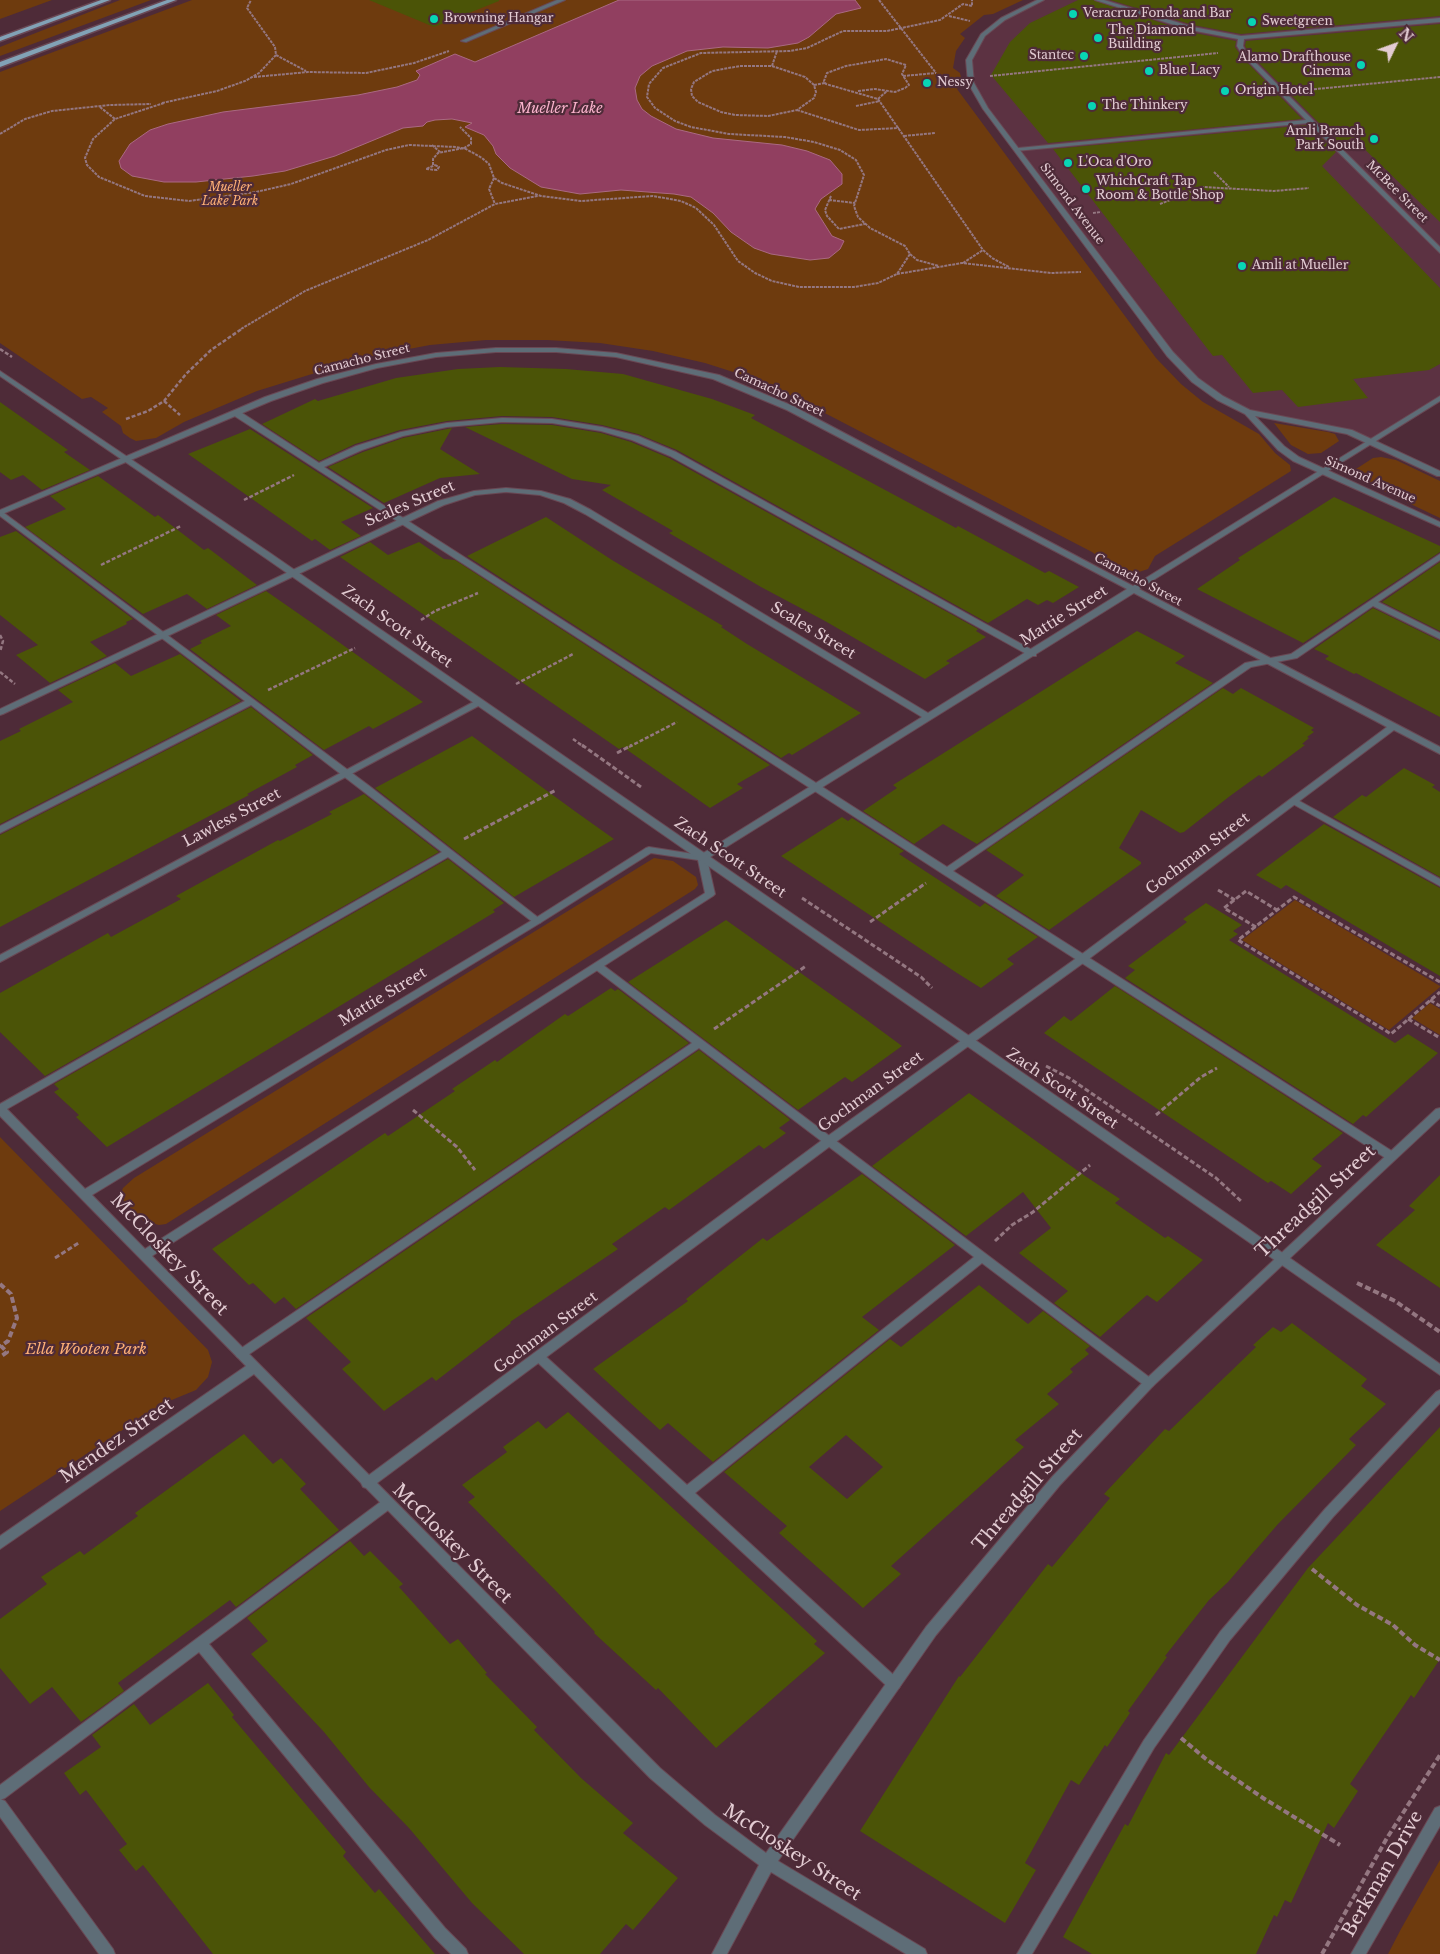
<!DOCTYPE html>
<style>
body{margin:0}
#map{position:relative;width:1440px;height:1954px;overflow:hidden;background:#4e2b38;font-family:"Libre Baskerville",serif}
canvas{display:block}
.north{position:absolute;left:1370px;top:20px;width:50px;height:50px;-webkit-text-stroke:4px #4e2b38;paint-order:stroke;rotate:48deg;font-size:14px;font-weight:700;line-height:20px;text-align:center;color:#e3ccd3}
.north::after{content:'';display:block;margin:auto;width:18px;height:22px;background:#e3ccd3;clip-path:polygon(50% 0,100% 100%,50% 72%,0 100%)}
</style>
<div id="map">
<canvas width="1440" height="1954"></canvas>
<div class="north">N</div>
</div>
<script>
const c = document.querySelector('canvas').getContext('2d');
c.lineJoin = 'round';
function fill(path, color) { c.fillStyle = color; c.fill(path, 'evenodd'); }
const poly = rows => new Path2D(rows.map(r => 'M' + r).join(''));
function stroke(path, color, width, dash) { c.strokeStyle = color; c.lineWidth = width; c.lineCap = dash ? 'butt' : 'round'; c.setLineDash(dash || []); c.stroke(path); }
function write(font, color, halo, rows, align = 'center') {
  c.font = font + ' "Libre Baskerville",serif'; c.lineWidth = 4.5; c.setLineDash([]); c.textBaseline = 'middle'; c.strokeStyle = halo; c.fillStyle = color; for (const [text, x, y, turn = 0] of rows) {
    c.save(); c.translate(x, y); c.rotate((+turn || 0) * Math.PI / 180); c.textAlign = isNaN(turn) ? turn : align; if (halo) c.strokeText(text, 0, 0); c.fillText(text, 0, 0); c.restore();
  }
}
const built = poly([
 [1041,0,1440,0,1440,399,1370,442,1349,432,1248,412,1195,380,1091,249,999,126,971,83,968,69,977,44,992,27]
]);
const green = poly([
 [0,0,52,0,0,19],
 [120,0,151,0,0,56,0,47],
 [192,0,1023,0,993,14,984,15,960,34,965,38,956,51,953,68,960,73,962,83,957,89,1156,358,1181,384,1203,402,1259,434,1275,453,1290,465,1291,471,1155,556,1148,569,1136,573,1119,572,1092,552,792,396,752,378,705,363,653,351,600,343,547,340,486,340,430,345,367,357,257,391,184,422,156,438,136,441,130,438,123,433,121,426,102,412,108,408,91,397,82,399,0,343,0,72],
 [1274,423,1328,432,1335,434,1339,441,1321,453,1308,454,1291,445],
 [1381,457,1396,460,1440,481,1440,518,1356,478,1353,474,1356,469,1373,458],
 [654,858,673,861,696,877,698,885,695,889,166,1224,159,1225,144,1221,124,1202,121,1193,123,1188,134,1178],
 [1295,900,1440,986,1440,987,1389,1030,1242,940],
 [1430,1003,1440,1009,1440,1035,1412,1018],
 [0,1137,208,1350,212,1362,208,1377,196,1390,162,1404,0,1511],
 [1440,1860,1440,1954,1388,1954,1401,1929]
]);
const water = poly([
 [619,0,855,0,861,8,836,14,809,37,798,43,768,48,723,47,687,51,652,66,640,76,635,88,637,100,642,109,651,116,676,129,713,138,782,145,807,151,830,160,842,174,842,184,821,199,815,209,832,236,844,241,840,249,829,258,810,260,771,254,754,248,731,232,713,213,691,197,674,194,621,190,580,194,541,187,510,168,496,154,493,146,484,135,465,127,472,123,452,119,435,120,427,122,423,126,403,128,335,156,285,171,253,176,196,182,164,182,132,176,121,168,119,161,130,144,150,130,168,124,223,112,358,95,397,87,417,80,420,75,416,71,455,54,475,62,619,0]
]);
const building = poly([
 [369,0,499,0,499,1,434,27],
 [1078,0,1093,0,1189,32,1236,41,1235,47,1242,57,1302,119,1048,143,991,75,1010,42,1030,23],
 [1110,0,1440,0,1440,16,1241,34,1193,25],
 [1440,24,1440,222,1352,137,1342,146,1249,53,1245,46,1246,41],
 [1308,125,1336,152,1322,166,1440,288,1440,364,1429,370,1353,379,1368,398,1298,407,1282,390,1253,393,1222,355,1213,356,1053,149],
 [500,367,566,369,623,374,712,399,755,415,751,418,956,528,958,526,1045,573,1049,571,1079,587,1053,603,1047,600,1038,605,1027,599,988,623,677,450,638,434,602,425,552,417,502,416,447,421,400,430,355,444,319,461,262,424,315,399,318,401,396,378,458,369],
 [0,402,68,450,64,452,90,470,42,490,23,475,11,480,0,472],
 [502,424,552,425,601,433,631,442,669,458,978,629,976,631,986,637,946,661,950,663,925,679,825,621,761,587,669,533,673,531,602,490,611,485,572,479,465,427],
 [452,428,440,449,480,474,440,478,384,503,328,467,363,452,403,438],
 [250,429,373,508,341,522,361,536,330,550,315,539,312,541,188,454],
 [98,476,155,517,158,515,204,550,208,548,257,585,207,609,187,594,143,614,25,527,66,509,50,496],
 [1334,497,1440,546,1440,552,1303,643,1197,589,1240,560,1238,558],
 [546,517,612,560,723,626,721,627,747,644,861,713,792,755,789,753,781,758,467,556],
 [16,531,133,619,126,622,127,624,90,642,107,656,50,683,16,655,38,645,0,615,0,537],
 [370,542,388,555,419,542,444,559,455,560,770,765,737,784,743,788,710,808,623,747,619,749,340,557],
 [1440,562,1440,631,1382,602],
 [266,591,312,623,423,702,373,729,369,726,324,750,190,649,202,643,200,641,231,626,216,615],
 [1373,608,1440,641,1440,717,1356,673,1354,674,1325,659,1329,656,1314,649],
 [1137,631,1185,656,1175,663,1213,683,977,844,943,824,914,844,863,811,897,788,893,785],
 [180,654,241,701,0,824,0,741,21,731,19,729,73,702,58,690,115,663,131,676],
 [1223,688,1233,694,1241,688,1314,728,1311,730,1314,732,1307,737,1309,738,1302,744,1305,745,1262,777,1259,775,1230,796,1184,832,1180,833,1141,810,1119,848,1141,862,1141,864,1049,930,996,896,1024,875,986,850],
 [251,707,313,755,295,765,297,767,247,794,249,795,0,927,0,835],
 [472,736,576,812,614,839,514,897,375,788],
 [1404,768,1435,785,1432,787,1440,792,1440,877,1333,817,1362,795,1366,797],
 [364,794,439,852,45,1076,0,1032,0,993,108,933,111,937,181,899,176,896,278,840,280,841,332,814,329,812],
 [842,817,848,821,852,818,904,851,899,854,980,907,985,903,1038,937,1007,959,1014,964,981,988,957,973,781,856],
 [1324,824,1440,888,1440,976,1286,885,1281,889,1256,875],
 [448,859,504,903,493,910,495,912,107,1147,76,1117,79,1115,54,1092,59,1089,54,1084],
 [1206,903,1242,925,1233,931,1238,934,1229,940,1395,1043,1408,1034,1438,1053,1366,1117,1363,1115,1353,1124,1125,978,1135,970,1128,966,1187,922,1183,919],
 [726,920,864,1018,902,1046,852,1082,845,1077,798,1110,628,982],
 [1115,986,1343,1133,1312,1159,1322,1166,1291,1194,1271,1181,1268,1183,1044,1033,1064,1016,1071,1021],
 [611,988,615,991,618,989,689,1043,296,1309,284,1297,275,1304,253,1283,249,1285,212,1249,385,1133,388,1136,455,1091,452,1089,495,1060,497,1062,565,1014,568,1016],
 [699,1050,788,1118,790,1120,779,1128,786,1133,764,1149,759,1145,669,1210,665,1207,612,1244,618,1249,510,1322,511,1323,436,1381,432,1377,384,1411,342,1369,351,1362,306,1318],
 [969,1093,1085,1176,1120,1199,1115,1203,1165,1238,1168,1236,1203,1260,1157,1302,1147,1295,1100,1337,1054,1303,1068,1291,1019,1253,1051,1228,1023,1192,966,1236,872,1166],
 [862,1174,955,1245,862,1317,879,1330,713,1462,668,1423,660,1430,593,1369,688,1301,686,1299,763,1238,767,1241],
 [1440,1175,1440,1288,1376,1245,1415,1210,1409,1206],
 [979,1285,1028,1324,1043,1311,1090,1346,1085,1350,1089,1354,1070,1369,1073,1372,1047,1394,1059,1404,1015,1440,1024,1447,891,1566,901,1574,863,1608,779,1533,787,1526,724,1472,890,1339,901,1347],
 [846,1435,883,1467,847,1499,809,1467],
 [1292,1323,1367,1379,1361,1386,1386,1404,1349,1439,1356,1445,1278,1524,1228,1582,1209,1600,1165,1656,1167,1657,1128,1711,1130,1713,1107,1747,1105,1745,1079,1785,1071,1780,1025,1863,1036,1870,1005,1923,860,1831,959,1676,960,1677,1048,1564,1052,1567,1110,1498,1104,1494,1165,1429,1169,1431,1256,1347,1253,1345,1273,1327,1281,1332],
 [568,1412,787,1613,817,1641,814,1644,825,1653,716,1748,658,1688,656,1690,594,1633,595,1632,557,1592,468,1502,475,1497,462,1485,507,1452,503,1447,538,1421,546,1429],
 [1440,1427,1440,1659,1414,1698,1411,1695,1350,1784,1358,1791,1334,1828,1328,1823,1291,1903,1285,1900,1277,1917,1274,1915,1256,1954,1092,1954,1063,1937,1125,1824,1128,1826,1166,1753,1169,1755,1308,1568],
 [244,1434,273,1464,281,1458,306,1484,300,1489,339,1530,236,1607,230,1600,118,1683,124,1691,81,1722,52,1687,30,1704,0,1668,0,1619,47,1584,41,1577,80,1551,84,1555,138,1516,135,1513],
 [350,1541,364,1556,370,1551,403,1584,399,1587,450,1644,458,1639,487,1673,485,1674,537,1727,534,1730,581,1778,633,1823,623,1833,678,1878,633,1930,626,1924,600,1954,524,1954,472,1903,409,1828,369,1787,324,1732,251,1654,268,1641,247,1618],
 [208,1683,234,1715,232,1717,346,1852,343,1856,375,1893,379,1889,435,1954,213,1954,143,1865,136,1871,119,1850,127,1844,86,1790,80,1795,64,1773,101,1747,92,1735,134,1704,150,1725]
]);
const pathFar3 = poly([
 [879,0,936,73],
 [949,16,970,21],
 [276,55,306,71],
 [740,66,772,66,805,77,814,85,816,92,814,98,797,110,768,116,735,115,721,112,698,102,692,96,691,89,694,82,712,71,740,66],
 [772,66,777,51],
 [903,76,936,73],
 [990,76,1218,53],
 [254,77,308,72,366,73,414,63,449,51],
 [942,80,953,79],
 [814,85,825,83],
 [1306,90,1440,77],
 [858,91,875,89,895,92,905,88,909,85,902,74,906,65,886,59,846,66,827,73,824,81,826,84,878,99,983,250,992,258,1009,267],
 [878,99,887,91],
 [162,103,217,91,245,81,259,73,276,55,275,47,247,8,251,0],
 [164,103,115,119,93,139,85,158,87,165,99,177,145,196,189,201,256,192,291,184,386,150,409,145,456,147,466,149,482,158,489,164,494,178,502,183,541,196,581,201,653,196,681,201,696,208,714,225,738,261,755,273,772,281,799,287,854,287,878,283,897,274,910,254,905,246,870,228,858,217,854,206,864,175,856,160,840,150,814,142,785,137,729,134,691,127,675,121,655,108,647,97,649,84,663,68,701,53,790,51,807,48,843,31,887,31,940,20,963,4,972,6,972,0],
 [856,106,880,101],
 [100,107,115,119],
 [797,110,859,130,899,128],
 [0,134,25,119,52,111,110,105,151,104],
 [904,136,935,133],
 [432,145,440,152],
 [433,165,433,159,438,153,464,148,471,144,471,138,460,127],
 [435,165,439,167,437,170,426,169,435,165],
 [1214,172,1229,187],
 [494,178,489,189,495,204],
 [831,196,825,210,827,216,839,229,865,224],
 [829,200,855,203],
 [1160,204,1203,187,1274,191,1309,188],
 [1093,213,1101,212],
 [910,254,917,260,939,266],
 [963,263,983,250],
 [897,274,962,263,1051,273,1081,272],
 [241,329,305,291,428,240,495,204,538,196]
]);
const pathFar2 = poly([
 [0,349,12,357],
 [164,401,180,415],
 [126,419,148,411,164,401,186,374,211,350,243,328],
 [244,500,294,475],
 [101,565,181,526],
 [421,620,435,611,478,593],
 [0,635,3,641,0,652],
 [0,672,15,684],
 [516,684,573,654],
 [268,690,355,648],
 [573,739,584,747],
 [629,747,677,722]
]);
const pathFar1 = poly([
 [582,745,641,787],
 [617,753,632,745],
 [464,839,556,790],
 [1218,890,1235,900],
 [802,898,921,977,932,988],
 [870,922,926,883],
 [1256,927,1224,908,1246,891,1277,910],
 [1440,982,1294,897,1238,940,1391,1034,1440,992],
 [1430,1000,1440,1006],
 [1408,1019,1440,1038],
 [714,1029,806,966],
 [1046,1066,1069,1078,1216,1178,1242,1202],
 [413,1110,457,1147,475,1170],
 [1156,1115,1201,1077,1217,1068],
 [995,1241,1012,1225,1033,1212,1090,1165],
 [55,1258,80,1242]
]);
const path = poly([
 [1357,1283,1395,1301,1440,1332],
 [0,1284,11,1294,17,1318,8,1341,1,1346,7,1352,0,1357],
 [1312,1569,1357,1605,1393,1625,1415,1645,1440,1660],
 [1181,1738,1206,1759,1263,1798,1340,1845],
 [1322,1954,1387,1838,1440,1755]
]);
const service = poly([
 [233,411,239,411,319,463,356,446,401,432,447,423,502,418,552,419,602,427,638,436,676,452,1036,652,1036,656,1030,656,670,456,632,440,601,431,552,423,502,422,447,427,403,436,362,450,324,467,947,867,1245,663,1291,654,1440,554,1440,560,1378,602,1440,633,1440,639,1373,606,1297,658,1251,667,953,871,1395,1153,1396,1156,1395,1159,1387,1159,943,874,233,415,233,411],
 [0,510,368,785,540,919,542,921,540,923,534,923,448,857,0,1113,0,1104,442,852,251,705,0,833,0,826,245,701,0,516,0,510],
 [1294,798,1440,879,1440,886,1291,803,1289,801,1294,798],
 [599,964,603,965,1153,1380,1155,1383,1153,1386,1149,1388,1145,1386,982,1263,695,1493,899,1680,901,1684,899,1688,894,1690,889,1688,535,1360,533,1357,535,1354,539,1352,543,1354,687,1485,974,1257,699,1048,245,1357,241,1359,237,1357,235,1354,237,1351,692,1043,595,969,594,967,599,964],
 [1440,1390,1440,1403,1333,1517,1230,1640,1154,1748,1032,1954,1017,1954,1144,1740,1220,1632,1325,1509,1436,1392,1440,1390],
 [387,1499,391,1500,393,1504,391,1508,209,1644,445,1928,466,1949,468,1954,451,1954,435,1938,199,1652,5,1798,0,1800,0,1785,383,1500,387,1499]
]);
const pedestrian = poly([
 [557,0,565,0,466,42,461,41,557,0]
]);
const minor = poly([
 [1095,0,1104,0,1193,27,1241,36,1440,18,1440,22,1244,39,1243,46,1247,54,1440,247,1440,253,1309,123,1016,151,1016,149,1018,148,1306,120,1243,56,1237,46,1238,39,1190,30,1095,0],
 [496,348,556,348,616,353,719,375,793,406,1133,586,1440,396,1440,401,1139,589,1440,747,1440,754,1394,730,1086,961,833,1144,377,1483,660,1768,715,1815,766,1853,926,1627,1052,1477,1145,1380,1436,1109,1440,1108,1440,1118,1153,1386,1060,1485,936,1635,778,1861,925,1949,927,1954,906,1954,771,1872,727,1954,712,1954,759,1865,705,1825,650,1778,366,1488,363,1487,361,1483,254,1374,0,1549,0,1536,246,1366,0,1116,0,1105,4,1106,85,1189,534,919,646,848,649,847,700,855,922,717,585,514,564,503,540,495,506,492,475,495,444,505,3,714,0,715,0,709,438,501,474,491,506,488,541,491,570,499,591,510,928,713,1127,589,787,410,713,379,616,357,556,352,496,352,436,357,377,368,323,383,271,401,0,515,0,510,265,397,317,379,376,364,436,353,496,348],
 [1134,593,1387,727,1078,957,825,1138,369,1475,152,1256,713,896,715,894,707,859,1134,593],
 [651,853,698,860,705,893,145,1249,92,1195,540,923,651,853],
 [479,699,483,702,482,704,0,962,0,955,479,699],
 [0,1799,5,1801,113,1949,115,1954,99,1954,0,1817,0,1799]
]);
const tertiary = poly([
 [1037,0,1044,0,1005,20,985,36,972,60,974,83,988,108,1173,352,1198,378,1223,396,1250,410,1352,430,1440,471,1440,476,1437,476,1347,434,1255,416,1284,446,1299,457,1440,522,1440,527,1293,461,1278,450,1245,414,1217,400,1192,382,1167,356,983,109,968,83,966,60,981,34,1001,18,1037,0],
 [0,371,270,553,1243,1225,1440,1364,1440,1375,264,557,0,376,0,371],
 [1440,1806,1440,1826,1366,1954,1351,1954,1435,1808,1440,1806]
]);
const primary = poly([
 [101,0,110,0,0,41,0,37,101,0],
 [167,0,176,0,0,67,0,62,167,0]
]);
const markers = [
 [1073,14,5,"#08d5b5"],
 [434,19,5,"#08d5b5"],
 [1252,22,5,"#08d5b5"],
 [1098,38,5,"#08d5b5"],
 [1084,56,5,"#08d5b5"],
 [1361,65,5,"#08d5b5"],
 [1149,71,5,"#08d5b5"],
 [927,83,5,"#08d5b5"],
 [1225,91,5,"#08d5b5"],
 [1092,106,5,"#08d5b5"],
 [1374,139,5,"#08d5b5"],
 [1068,163,5,"#08d5b5"],
 [1086,189,5,"#08d5b5"],
 [1242,266,5,"#08d5b5"]
];
const farPoinames = [
 ["Veracruz Fonda and Bar",1083,14],
 ["Browning Hangar",444,19],
 ["Sweetgreen",1262,22],
 ["The Diamond",1108,31],
 ["Building",1108,45],
 ["Stantec",1074,56,"right"],
 ["Alamo Drafthouse",1351,58,"right"],
 ["Cinema",1351,72,"right"],
 ["Blue Lacy",1159,71],
 ["Nessy",937,83],
 ["Origin Hotel",1235,91],
 ["The Thinkery",1102,106],
 ["Amli Branch",1364,132,"right"],
 ["Park South",1364,146,"right"],
 ["L'Oca d'Oro",1078,163],
 ["WhichCraft Tap",1096,182],
 ["Room & Bottle Shop",1096,196],
 ["Amli at Mueller",1252,266]
];
const farParknames = [
 ["Mueller",230,188],
 ["Lake Park",230,202]
];
const farStreetnames = [
 ["McBee Street",1397,192,45],
 ["Simond Avenue",1072,204,53],
 ["Camacho Street",362,360,-14],
 ["Camacho Street",779,393,25],
 ["Simond Avenue",1370,480,24],
 ["Camacho Street",1138,580,28]
];
const farWaternames = [
 ["Mueller Lake",560,109]
];
const streetNames = [
 ["Scales Street",410,504,-23],
 ["Mattie Street",1064,616,-32],
 ["Zach Scott Street",397,627,35],
 ["Scales Street",813,631,31],
 ["Lawless Street",232,818,-28],
 ["Gochman Street",1198,854,-37],
 ["Zach Scott Street",730,858,34],
 ["Mattie Street",383,997,-31],
 ["Zach Scott Street",1062,1089,34],
 ["Gochman Street",871,1092,-36],
 ["Gochman Street",546,1333,-37]
];
const parkNames = [
 ["Ella Wooten Park",86,1350]
];
const nearStreetnames = [
 ["Threadgill Street",1316,1202,-43],
 ["McCloskey Street",169,1255,46],
 ["Mendez Street",117,1441,-35],
 ["Threadgill Street",1028,1490,-49],
 ["McCloskey Street",452,1544,45],
 ["McCloskey Street",792,1853,33],
 ["Berkman Drive",1383,1874,-60]
];
fill(built, '#5c3242');
fill(green, '#6e3b0e');
fill(water, '#913f60');
stroke(water, '#aa6982', 1);
fill(building, '#4b5407');
stroke(service, '#694854', 2);
stroke(pedestrian, '#694854', 2);
stroke(minor, '#694854', 2);
stroke(tertiary, '#694854', 2);
stroke(primary, '#694854', 3);
stroke(pathFar3, '#947781', 2, [3, 1]);
stroke(pathFar2, '#947781', 2.5, [4, 2]);
stroke(pathFar1, '#947781', 3, [5, 2.5]);
stroke(path, '#947781', 4, [6, 3]);
fill(service, '#5e6d77');
fill(pedestrian, '#5e6d77');
fill(minor, '#5e6d77');
fill(tertiary, '#5e6d77');
fill(primary, '#82a2b6');
for (const [x, y, r, color] of markers) { const dot = new Path2D(); dot.arc(x, y, r, 0, 2 * Math.PI); c.fillStyle = color; c.fill(dot); stroke(dot, '#4e2b38', 2); }
write('12px', '#e3ccd3', '#4e2b38', farPoinames, 'left');
write('italic 12px', '#feb076', '#4e2b38', farParknames);
write('12px', '#e3ccd3', '#4e2b38', farStreetnames);
write('italic 14px', '#fab3cc', '#4e2b38', farWaternames);
write('15px', '#e3ccd3', '#4e2b38', streetNames);
write('italic 15px', '#feb076', '#4e2b38', parkNames);
write('18px', '#e3ccd3', '#4e2b38', nearStreetnames);
</script>
